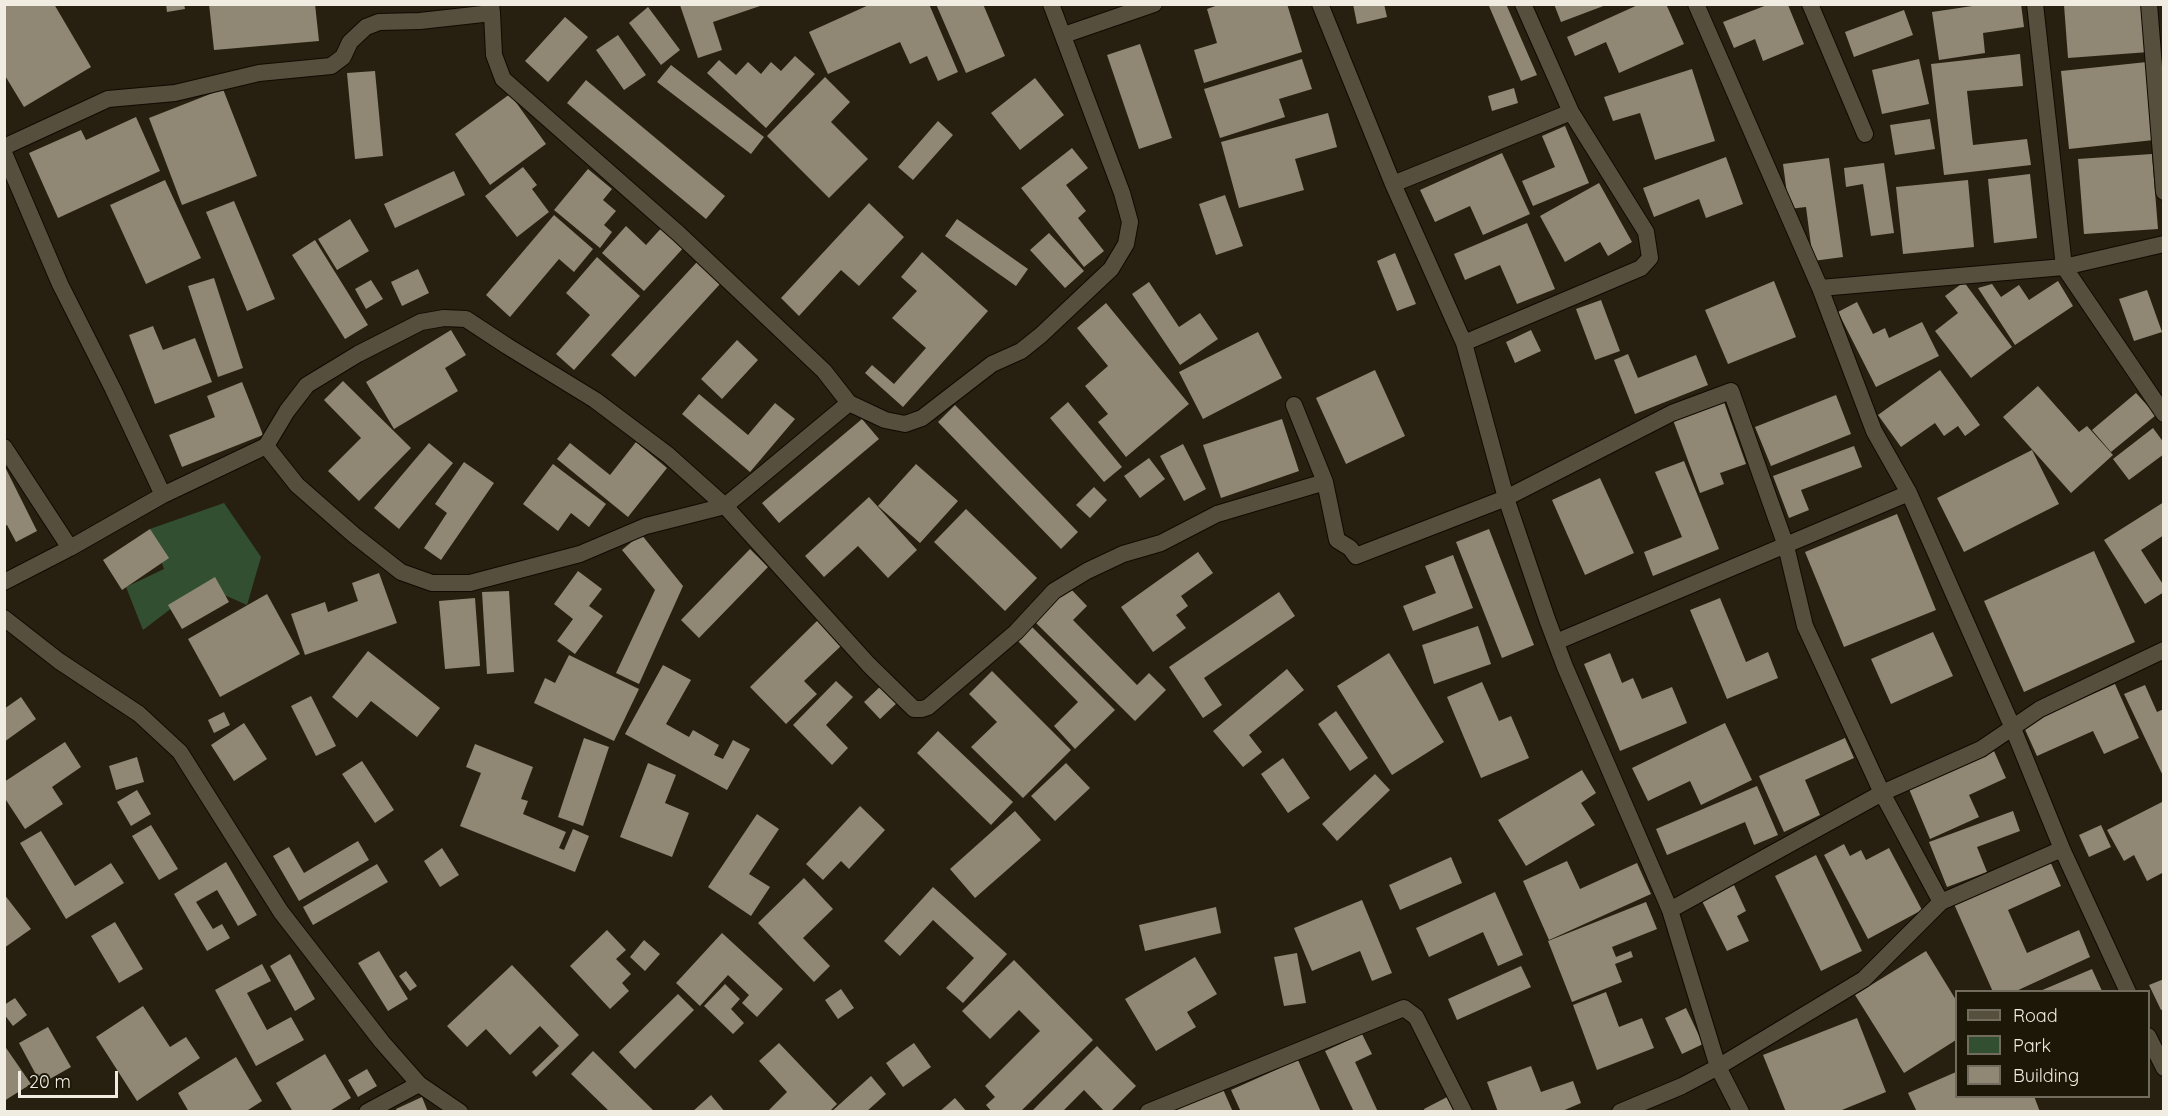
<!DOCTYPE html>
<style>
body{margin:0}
#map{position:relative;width:2168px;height:1116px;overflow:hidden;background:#272010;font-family:Quicksand,sans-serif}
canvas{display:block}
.frame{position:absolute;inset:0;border:6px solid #f0ece1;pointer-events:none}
.legend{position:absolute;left:1955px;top:990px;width:195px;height:108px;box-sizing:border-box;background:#1d1707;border:2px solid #716c5e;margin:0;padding:8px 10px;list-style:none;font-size:18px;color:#f0ece1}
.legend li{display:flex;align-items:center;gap:12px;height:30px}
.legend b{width:30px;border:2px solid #716c5e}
.scale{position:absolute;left:18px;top:1071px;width:100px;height:27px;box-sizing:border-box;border:3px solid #f0ece1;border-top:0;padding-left:8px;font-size:18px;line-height:21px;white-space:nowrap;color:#f0ece1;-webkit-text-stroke:4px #1d1707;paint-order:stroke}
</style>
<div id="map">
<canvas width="2168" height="1116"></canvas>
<div class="frame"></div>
<ul class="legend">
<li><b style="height:8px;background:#574f3e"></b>Road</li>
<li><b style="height:16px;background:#325031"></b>Park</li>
<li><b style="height:16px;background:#908875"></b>Building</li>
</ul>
<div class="scale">20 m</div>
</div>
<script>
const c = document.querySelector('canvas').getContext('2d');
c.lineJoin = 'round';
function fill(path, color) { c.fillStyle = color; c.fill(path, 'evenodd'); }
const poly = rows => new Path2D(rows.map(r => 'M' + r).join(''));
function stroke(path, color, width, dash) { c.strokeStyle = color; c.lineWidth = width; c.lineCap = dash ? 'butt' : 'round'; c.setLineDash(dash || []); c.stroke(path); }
const green = poly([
 [224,503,261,557,247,605,202,585,143,630,126,587,164,569,150,529]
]);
const building = poly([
 [4,4,54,4,91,67,24,107,4,74],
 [166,4,184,4,185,9,167,12],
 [209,4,315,4,319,41,214,50],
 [871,4,929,4,958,72,938,81,927,56,910,64,900,42,828,74,809,32],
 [936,4,983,4,1005,56,966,73],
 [1221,4,1287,4,1302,52,1204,83,1194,50,1217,43,1207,9],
 [1353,4,1384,4,1387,17,1357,24],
 [1492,4,1506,4,1537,75,1521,81,1489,6],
 [1554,4,1606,4,1606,5,1561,22],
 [1640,4,1666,4,1684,44,1619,73,1606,42,1575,56,1567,37],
 [1986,4,2021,4,2024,27,1983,33,1985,53,1939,60,1932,12],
 [680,5,763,5,713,22,722,50,698,58],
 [1767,5,1788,5,1804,44,1763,61,1755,39,1734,48,1723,22],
 [2064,5,2145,5,2149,52,2068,58],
 [648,7,680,50,661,65,629,23],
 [1904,10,1913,35,1854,57,1845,32],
 [565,17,588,37,548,82,525,61],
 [618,35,646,75,624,90,596,50],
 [1140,44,1172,138,1139,149,1107,55],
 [2020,54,2023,86,1967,91,1973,145,2027,139,2031,165,1944,175,1931,64],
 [795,56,815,74,766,128,707,73,719,60,736,75,748,62,761,74,771,62,781,71],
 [1302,59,1312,89,1279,99,1285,117,1220,138,1204,89],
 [1919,59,1929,104,1882,114,1872,70],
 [2147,62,2154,140,2069,149,2061,71],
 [671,65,764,137,751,154,657,82],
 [1692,69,1715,141,1655,160,1640,113,1613,121,1604,97],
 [375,71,383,156,355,159,347,73],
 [825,77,850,102,831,122,868,159,829,198,767,136],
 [1035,78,1064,115,1020,150,991,113],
 [586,80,725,196,706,219,567,103],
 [1514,88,1518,103,1492,111,1488,96],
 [223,89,257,176,182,205,149,118],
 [510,94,546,144,490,185,455,134],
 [1328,113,1337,147,1295,159,1304,190,1239,208,1221,142],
 [136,117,160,171,58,218,29,153,81,130,86,140],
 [1930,119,1935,149,1895,155,1890,125],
 [938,121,953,135,913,180,898,167],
 [1565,126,1589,183,1533,206,1522,181,1555,167,1542,136],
 [1072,148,1088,168,1066,185,1086,211,1078,218,1104,251,1084,267,1021,188],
 [1502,153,1530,214,1483,235,1470,206,1435,222,1420,190],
 [2152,154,2158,229,2084,234,2078,159],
 [1726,157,1743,204,1706,218,1699,199,1654,217,1643,188],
 [1829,158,1843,257,1813,261,1806,207,1789,209,1783,164],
 [1884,163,1894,233,1871,236,1863,184,1846,187,1844,168],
 [523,167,537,185,532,189,549,212,517,237,485,196],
 [588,169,612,189,603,200,616,211,604,225,612,232,600,248,554,210],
 [454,171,465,195,395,228,384,204],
 [2030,174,2037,238,1994,243,1988,179],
 [165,180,201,258,146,284,110,205],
 [1968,180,1974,247,1903,254,1896,187],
 [1599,183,1632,242,1608,256,1600,242,1565,262,1540,216],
 [1225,195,1243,246,1216,255,1199,204],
 [234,201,275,299,247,311,206,212],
 [869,203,904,237,859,286,841,270,799,316,781,298],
 [554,215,593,249,574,272,559,259,510,317,486,295],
 [350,219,369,251,337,270,318,239],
 [957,219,1028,269,1016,286,945,236],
 [1527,223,1555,289,1517,304,1500,265,1465,280,1454,254],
 [664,225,686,245,644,291,602,253,626,226,646,245],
 [1049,233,1084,271,1065,288,1030,250],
 [315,240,368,325,345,339,292,255],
 [922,252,988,311,903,407,865,373,872,365,894,384,926,348,892,318,917,291,901,277],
 [1395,253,1416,304,1397,311,1377,261],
 [597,257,640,296,574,370,556,354,590,315,566,293],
 [697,262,720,284,635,377,611,355],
 [418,269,429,293,402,306,391,282],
 [214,278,243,368,218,377,188,286],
 [371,280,383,299,366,309,355,289],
 [1774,281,1796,337,1728,364,1705,310],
 [2058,281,2073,306,2015,345,1978,288,1992,284,2001,297,2019,285,2029,300],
 [1149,282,1179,327,1200,313,1218,339,1180,365,1132,294],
 [1964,282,2012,347,1971,378,1935,331,1958,313,1945,296],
 [2147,290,2162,332,2134,341,2119,299],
 [1601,300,1620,351,1595,360,1576,309],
 [1857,302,1873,334,1885,328,1889,338,1922,322,1939,356,1876,387,1838,312],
 [1106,303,1189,404,1126,457,1098,422,1108,414,1085,386,1108,366,1077,328],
 [153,326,163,350,195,338,212,382,155,404,129,335],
 [451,330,466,355,445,368,458,391,394,429,366,382],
 [1531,330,1541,351,1515,363,1506,342],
 [1258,332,1282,378,1203,419,1179,372],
 [737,340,758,360,722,399,701,379],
 [1628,354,1638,378,1696,355,1708,385,1635,414,1614,360],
 [1375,370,1405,436,1346,464,1316,398],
 [1940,370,1980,425,1965,436,1958,426,1944,436,1935,423,1901,447,1878,415],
 [343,381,411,448,359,501,328,471,361,438,324,400],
 [242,382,263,435,182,467,169,435,215,417,207,396],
 [2038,386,2079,432,2087,426,2113,455,2071,493,2003,417],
 [2136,393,2156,415,2111,452,2092,430],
 [699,394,748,435,775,403,795,419,750,472,682,414],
 [1836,395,1851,434,1771,466,1755,427],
 [1068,402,1122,467,1104,482,1050,418],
 [1724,402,1746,464,1720,473,1724,484,1700,493,1673,420],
 [955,405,1078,532,1061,549,938,422],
 [862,419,879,439,779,523,762,503],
 [1282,419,1299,471,1221,498,1203,445],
 [2153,428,2164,443,2164,454,2129,480,2113,459],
 [636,442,667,468,628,517,557,459,570,443,610,475],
 [429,443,453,463,399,529,374,508],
 [1183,444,1206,489,1184,501,1160,456],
 [1854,446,1862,467,1801,490,1809,510,1789,518,1773,476],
 [2032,450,2059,504,1964,552,1937,498],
 [1149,458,1165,479,1140,498,1124,476],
 [1684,461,1719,549,1653,576,1644,552,1682,537,1655,472],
 [464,462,494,483,441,560,424,548,447,513,435,504],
 [553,464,606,504,589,527,571,513,558,531,523,504],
 [916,464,958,501,920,543,878,506],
 [4,465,37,531,16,542,7,525,4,526],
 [1600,478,1634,553,1585,575,1552,500],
 [1094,487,1107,500,1090,518,1076,505],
 [869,497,917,550,888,578,858,546,824,577,805,556],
 [2164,502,2164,535,2141,550,2164,586,2164,592,2145,604,2104,540],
 [966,509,1037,578,1005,611,934,542],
 [1897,514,1936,610,1844,647,1805,552],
 [150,529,169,558,122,590,103,560],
 [1489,529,1534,645,1502,658,1456,542],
 [641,534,683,586,639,684,616,673,655,590,622,550],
 [750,549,768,567,699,638,681,620],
 [2094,551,2135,642,2024,692,1984,601],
 [1198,552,1213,573,1181,596,1188,606,1176,615,1186,628,1153,652,1121,607],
 [1453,555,1473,608,1413,631,1403,606,1436,593,1425,566],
 [578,571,602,589,589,606,603,616,575,654,557,641,573,619,554,604],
 [379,573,397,623,305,655,291,614,325,602,328,612,358,601,352,583],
 [215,577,229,602,182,629,168,605],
 [1069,587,1087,606,1073,620,1137,685,1149,673,1166,690,1135,721,1035,622],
 [509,591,514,672,487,674,482,592],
 [1279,592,1295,616,1204,678,1222,705,1203,718,1169,667],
 [267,594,300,654,220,697,188,639],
 [475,598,480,666,445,669,439,601],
 [1720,598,1746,662,1768,652,1778,678,1727,699,1690,610],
 [818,620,842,645,804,681,817,694,786,724,750,687],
 [1478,626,1491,664,1434,684,1422,645],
 [1032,627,1115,710,1075,749,1054,726,1078,702,1018,641],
 [1933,632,1953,676,1891,704,1871,659],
 [368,651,440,708,417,737,371,701,357,718,332,697],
 [1389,653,1444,742,1392,775,1337,686],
 [1610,653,1622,683,1633,678,1642,699,1672,687,1687,723,1620,751,1584,664],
 [569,655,639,689,614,741,534,703,545,678,555,683],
 [663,665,691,680,666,724,689,737,693,730,719,745,714,755,723,759,733,740,750,749,727,790,625,734],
 [1287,669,1304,690,1249,735,1262,752,1243,767,1213,731],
 [992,671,1071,750,1023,798,971,747,997,722,969,694],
 [836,681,853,697,826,725,848,748,832,765,793,725],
 [1482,682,1499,721,1511,716,1529,758,1481,778,1447,697],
 [883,684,899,701,880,719,864,702],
 [2115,684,2139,738,2104,754,2093,731,2037,756,2023,725],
 [2145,685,2157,712,2164,709,2164,778,2124,694],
 [311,696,336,746,316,756,291,706],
 [21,697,36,719,4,742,4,709],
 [1336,711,1368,758,1350,771,1318,724],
 [224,712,230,725,214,733,208,720],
 [244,723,267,759,234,781,211,745],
 [1725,723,1752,780,1701,805,1690,781,1648,801,1632,768],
 [938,731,1013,802,991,825,917,753],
 [584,738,609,747,583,826,558,817],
 [1845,738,1854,758,1805,780,1820,815,1784,832,1759,776],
 [65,742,81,767,52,787,63,804,25,829,4,797,4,782],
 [475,744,533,767,521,799,528,801,523,814,566,832,559,848,564,850,573,829,589,836,575,872,460,826,481,773,466,767],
 [1994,751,2006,778,1969,795,1979,817,1930,839,1909,789],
 [137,757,144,782,116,790,109,766],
 [1283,758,1310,798,1288,813,1261,774],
 [362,761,394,810,375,823,342,774],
 [648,763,676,775,665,803,689,813,672,857,620,837],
 [1066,763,1090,788,1055,821,1031,796],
 [1582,770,1596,793,1581,803,1595,825,1526,866,1498,820],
 [1375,774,1390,790,1337,841,1322,824],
 [1757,786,1778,835,1754,845,1745,822,1667,855,1656,829],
 [137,790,151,814,131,826,117,802],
 [2164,801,2164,872,2147,881,2134,855,2124,861,2107,830],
 [860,806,885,830,849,869,841,861,823,880,806,864],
 [1015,811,1041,840,975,898,950,869],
 [2013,811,2020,831,1977,847,1987,872,1947,887,1929,842],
 [757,814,779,829,749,874,770,887,751,916,708,887],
 [151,825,178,869,159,880,132,836],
 [2101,825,2111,847,2089,857,2079,835],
 [41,831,75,886,111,863,124,883,66,919,20,843],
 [358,841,369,860,299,901,273,856,289,847,304,873],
 [1844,844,1850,856,1861,850,1866,860,1889,848,1922,910,1868,939,1824,855],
 [442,848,459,875,440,887,424,861],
 [1816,855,1862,951,1821,971,1775,876],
 [1451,857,1462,883,1400,910,1389,885],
 [1567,861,1580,889,1637,863,1651,894,1549,940,1523,881],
 [2050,861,2061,886,2008,910,2027,953,2079,930,2090,957,2014,992,1993,992,1954,904],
 [226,862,257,915,238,926,217,890,196,902,213,929,222,924,230,938,207,951,174,894],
 [377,864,388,882,313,925,303,907],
 [804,878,833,909,803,938,830,966,814,982,758,923],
 [1734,885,1746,911,1737,916,1749,941,1727,951,1702,901],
 [933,887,1007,954,963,1003,946,988,974,958,933,920,900,956,884,941],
 [1495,892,1523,955,1498,966,1483,932,1429,957,1416,928],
 [4,894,31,929,4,948],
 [1362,900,1392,973,1372,981,1360,951,1312,971,1294,928],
 [1646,902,1657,929,1612,947,1616,957,1631,951,1633,957,1615,964,1622,982,1572,1002,1548,941],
 [1216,907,1221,933,1145,951,1139,925],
 [115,922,143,969,119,983,91,936],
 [607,930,626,950,616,959,631,974,622,983,629,991,610,1009,570,966],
 [722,933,783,989,757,1017,742,1003,749,995,728,975,700,1006,676,983],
 [644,940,660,954,645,971,630,957],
 [379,951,408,999,388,1011,358,963],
 [1926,951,1956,1000,1956,1040,1904,1073,1855,995],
 [1297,953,1306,1003,1284,1006,1274,957],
 [290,954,315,999,295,1011,270,966],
 [1195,957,1217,994,1187,1012,1196,1027,1156,1051,1125,999],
 [1014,960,1093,1040,1020,1112,992,1112,986,1105,995,1097,985,1086,1040,1031,1019,1010,990,1039,962,1011],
 [262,964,271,981,247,993,267,1030,291,1017,304,1040,256,1066,215,990],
 [512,965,579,1035,536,1077,532,1072,559,1046,540,1026,510,1055,486,1029,467,1047,447,1026],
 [1521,966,1531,987,1457,1020,1448,999],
 [2092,969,2102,991,2040,991],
 [406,971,417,986,410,991,399,976],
 [2164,979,2164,1009,2161,1010,2149,985],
 [725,984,740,999,731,1009,744,1023,733,1034,704,1006],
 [841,989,854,1008,838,1019,825,1000],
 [1606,992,1619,1027,1642,1018,1654,1048,1597,1070,1573,1005],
 [678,994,694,1010,635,1069,619,1052],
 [15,998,27,1015,13,1026,4,1014,4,1005],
 [143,1006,170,1047,186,1037,200,1058,137,1101,96,1037],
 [1686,1008,1703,1044,1682,1054,1665,1018],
 [1857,1018,1886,1092,1837,1112,1786,1112,1763,1055],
 [48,1027,71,1067,41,1084,19,1043],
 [1362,1034,1372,1054,1355,1062,1378,1112,1354,1112,1325,1051],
 [779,1043,837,1104,829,1112,767,1112,787,1092,759,1061],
 [914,1043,931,1067,903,1087,886,1063],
 [4,1045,31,1084,4,1101],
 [1097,1046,1136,1086,1110,1112,1105,1112,1084,1090,1062,1112,1031,1112],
 [593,1051,655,1112,610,1112,571,1074],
 [325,1054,351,1098,328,1112,293,1112,276,1083],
 [236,1057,262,1101,245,1112,189,1112,178,1093],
 [1298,1060,1321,1112,1241,1112,1231,1090],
 [1531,1066,1541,1092,1573,1081,1581,1103,1560,1112,1498,1112,1487,1082],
 [367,1069,377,1086,358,1097,348,1080],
 [1956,1072,1956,1096,2034,1096,2040,1112,1917,1112,1908,1093],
 [871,1076,886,1094,866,1112,831,1112],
 [1222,1087,1233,1112,1170,1112],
 [711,1095,725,1112,692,1112],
 [1451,1095,1459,1112,1425,1112,1424,1109],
 [422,1097,428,1112,397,1112,396,1109],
 [955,1098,967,1112,939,1112]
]);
const minor = poly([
 [1320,4,1393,184,1464,343,1506,498,1547,619,1565,667,1670,910],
 [1696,4,1820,288,1874,431,1909,493,2012,726,2062,849,2128,992],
 [1810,4,1865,134],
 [2035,4,2064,267,2164,414],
 [2149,4,2164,192],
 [492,13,494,55,503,79,679,234,824,371,849,403],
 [1064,35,1154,4],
 [4,147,108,99,175,93,259,73,331,66,343,57,350,42,366,27,379,22,420,21,492,13,491,4],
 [4,153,60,284,113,389,163,495],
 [1393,184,1571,112],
 [1820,288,2064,267,2164,244],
 [1464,343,1641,268,1650,258,1646,232,1571,112,1523,4],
 [1294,405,1325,482,1337,540,1350,548,1356,556,1506,498,1672,413,1731,391,1786,546,1805,626,1882,793,1941,902],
 [266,446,297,485,354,535,401,572,432,583,470,583,580,554,646,526,725,506,849,403,885,420,905,424,922,418,992,364,1021,351,1041,335,1111,269,1126,244,1130,222,1122,193,1051,4],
 [4,447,70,548],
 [4,582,70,548,163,495,266,446,287,411,307,385,358,354,421,322,444,318,466,319,507,346,595,400,668,455,725,506,869,665,914,709,922,709,928,707,1016,632,1054,591,1087,571,1123,554,1161,543,1217,514,1325,482],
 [4,618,59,661,139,714,180,752,281,912,382,1042,419,1084,460,1112],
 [1556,642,1909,493],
 [2148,1036,2164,1068],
 [367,1112,419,1084],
 [1148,1112,1404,1008,1416,1017,1464,1112],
 [1620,1112,1682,1086,1718,1067,1864,979,1941,902,2062,849],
 [1741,1112,1718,1067,1670,910,1882,793,1981,749,2040,709,2164,650]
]);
fill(green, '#325031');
fill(building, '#908875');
stroke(minor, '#100a00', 18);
stroke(minor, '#574f3e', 16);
</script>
